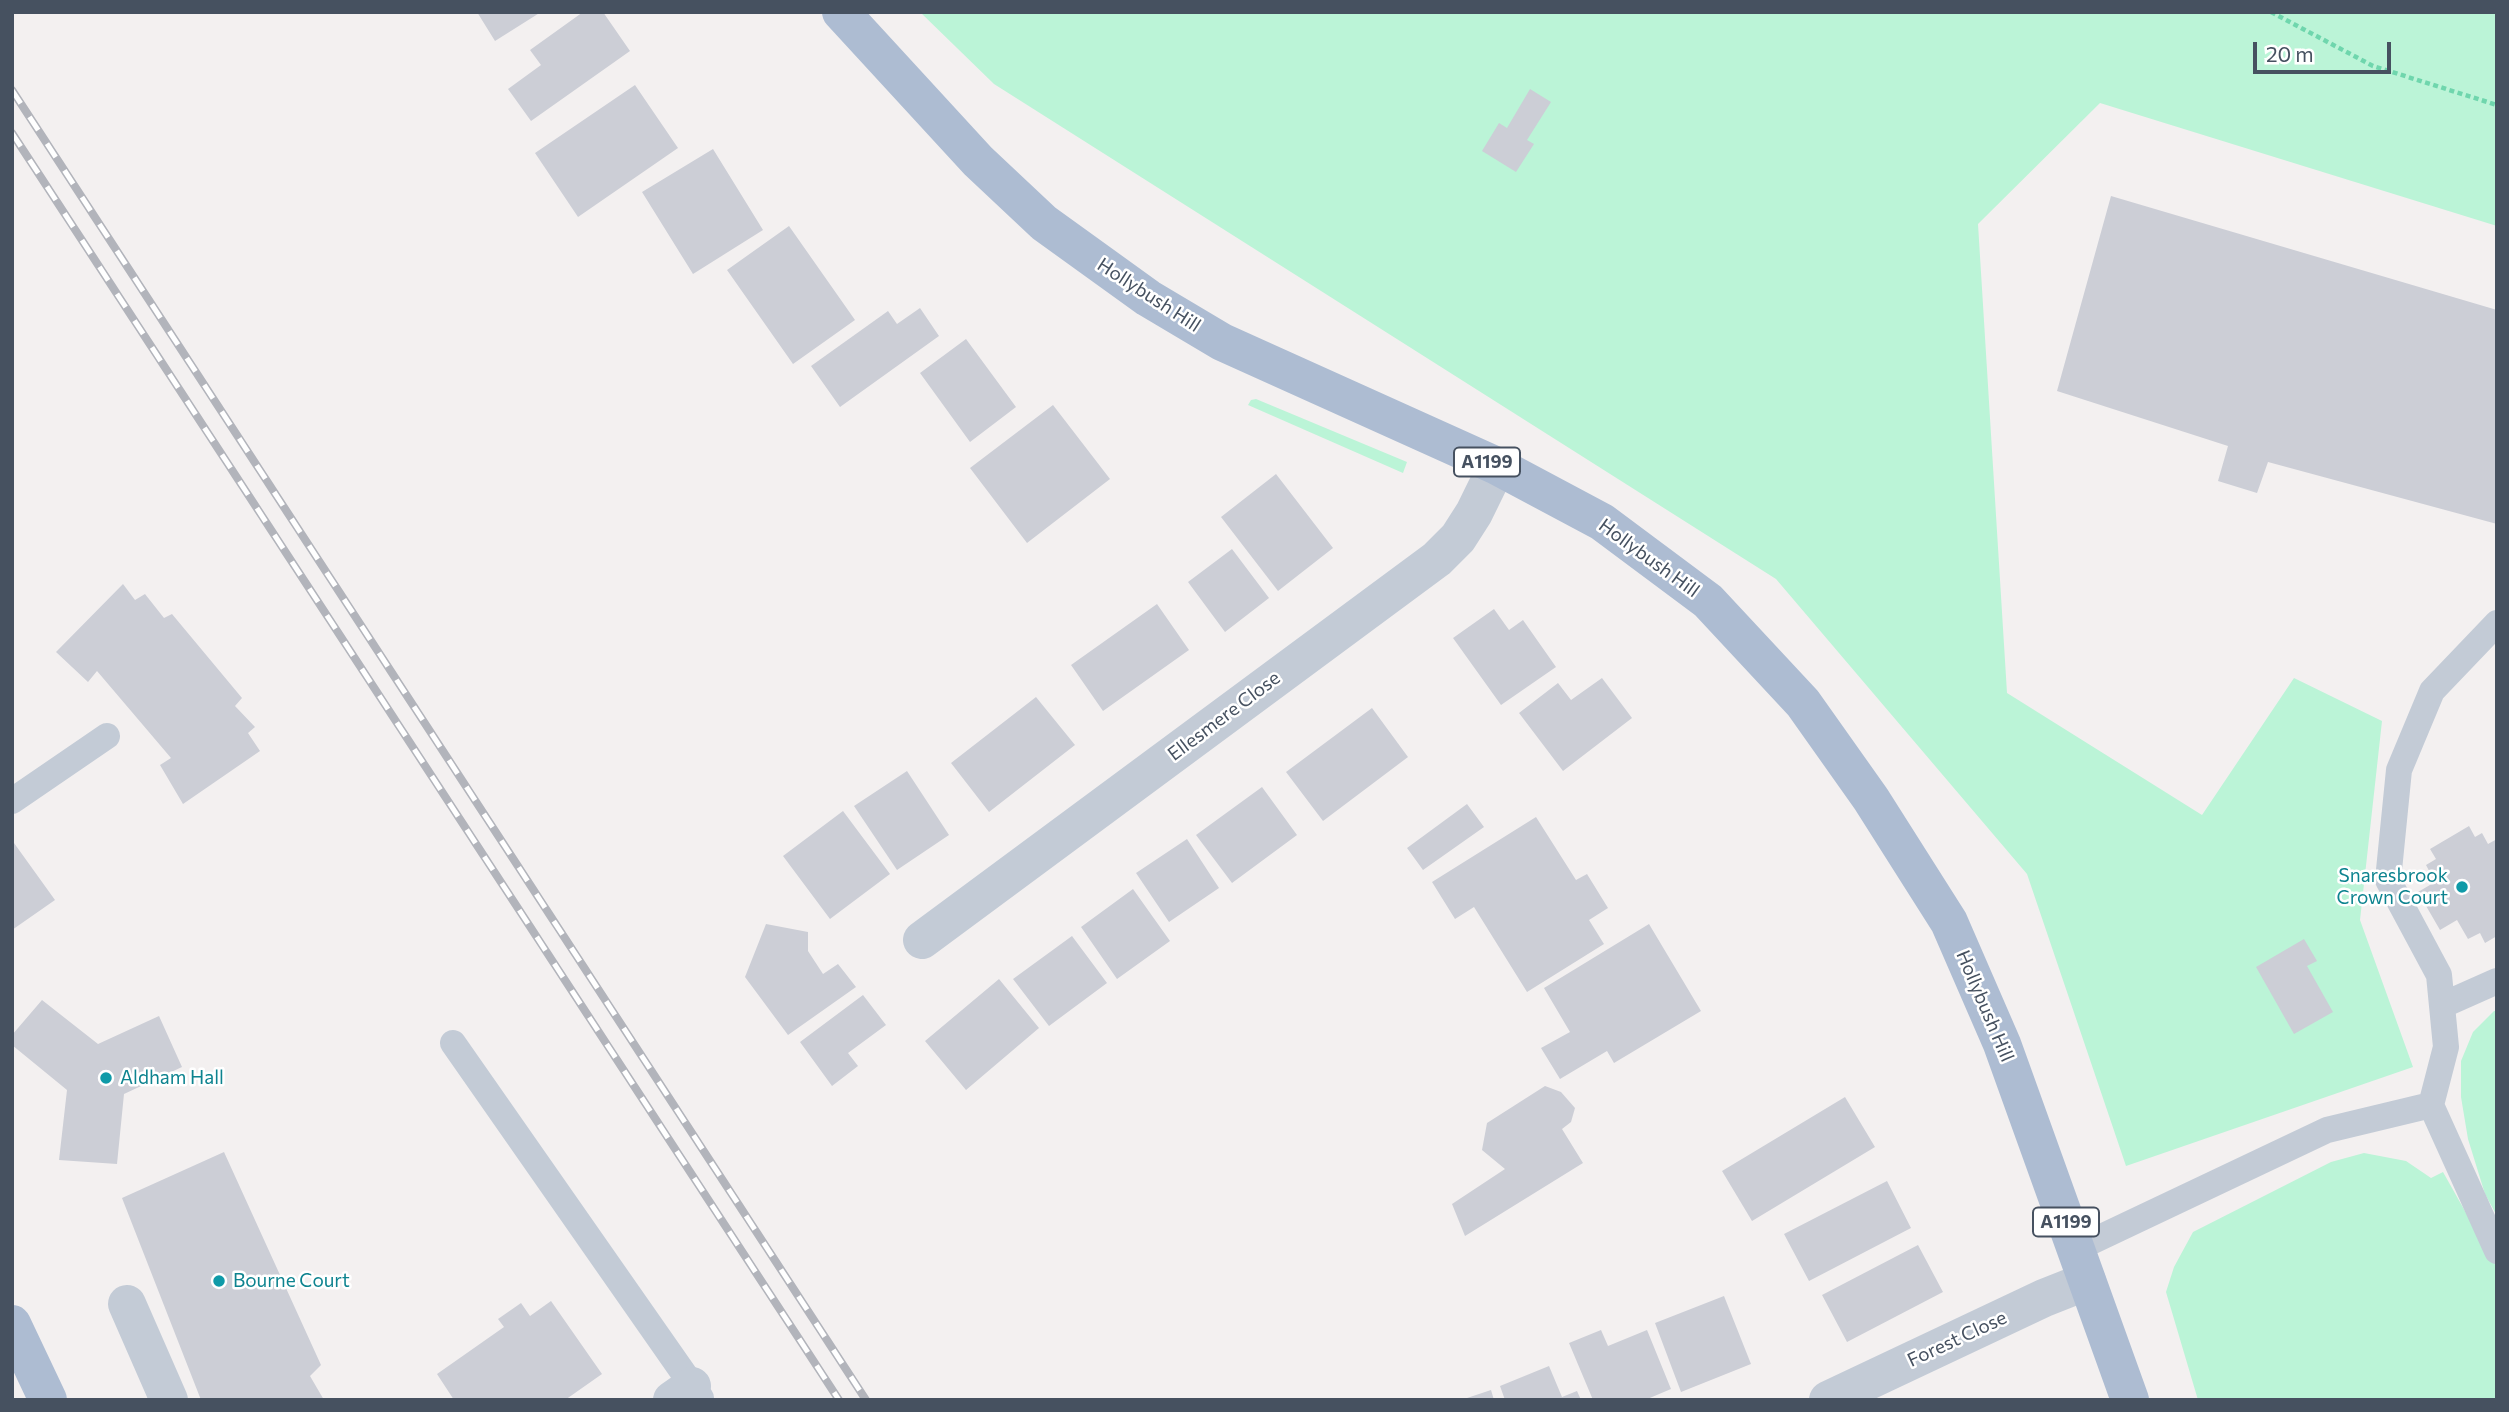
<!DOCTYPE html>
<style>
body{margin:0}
#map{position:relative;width:2509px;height:1412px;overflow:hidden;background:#f3f0f0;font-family:Commissioner,sans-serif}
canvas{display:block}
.frame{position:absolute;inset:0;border:14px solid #465160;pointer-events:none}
.scale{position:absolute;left:2253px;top:42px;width:138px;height:32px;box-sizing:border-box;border:4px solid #465160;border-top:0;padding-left:9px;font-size:21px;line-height:24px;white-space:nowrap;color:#465160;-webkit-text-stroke:5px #fff;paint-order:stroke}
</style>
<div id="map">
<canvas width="2509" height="1412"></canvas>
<div class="frame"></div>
<div class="scale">20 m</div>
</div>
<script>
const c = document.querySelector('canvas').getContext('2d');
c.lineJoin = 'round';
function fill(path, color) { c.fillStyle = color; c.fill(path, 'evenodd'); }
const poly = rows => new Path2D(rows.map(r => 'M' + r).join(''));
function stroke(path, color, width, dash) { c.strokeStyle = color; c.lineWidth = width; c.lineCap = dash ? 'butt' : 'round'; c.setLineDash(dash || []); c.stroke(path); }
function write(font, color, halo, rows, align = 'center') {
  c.font = font + ' Commissioner,sans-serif'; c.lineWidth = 5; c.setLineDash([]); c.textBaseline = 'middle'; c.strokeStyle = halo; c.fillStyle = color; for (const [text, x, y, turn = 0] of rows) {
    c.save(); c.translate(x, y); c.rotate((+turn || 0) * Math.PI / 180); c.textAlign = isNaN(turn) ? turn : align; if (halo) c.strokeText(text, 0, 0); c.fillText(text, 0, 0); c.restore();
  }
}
const green = poly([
 [920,12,2497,12,2497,226,2100,103,1978,224,2007,693,2202,815,2294,678,2382,721,2360,920,2413,1067,2126,1166,2027,874,1776,579,994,84],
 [1256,399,1407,462,1403,473,1248,405,1251,400],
 [2494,1011,2497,1011,2497,1216,2485,1194,2468,1139,2461,1097,2461,1061,2473,1032],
 [2364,1153,2406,1161,2431,1178,2443,1172,2497,1268,2497,1400,2198,1400,2166,1292,2174,1267,2193,1232,2331,1162]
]);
const building = poly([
 [477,12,541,12,495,41],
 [583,12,603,12,630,51,531,121,508,89,541,65,530,50],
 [635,85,678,148,578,217,535,153],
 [1530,89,1551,102,1527,140,1534,144,1516,172,1482,151,1499,123,1507,128],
 [713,149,763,230,693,274,642,192],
 [2111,196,2497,310,2497,524,2268,462,2257,493,2218,481,2228,446,2057,391],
 [789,226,855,320,793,364,727,270],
 [920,308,939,336,840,407,811,366,888,311,897,324],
 [966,339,1016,407,970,442,920,373],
 [1053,405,1110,479,1027,543,970,468],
 [1276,474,1333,548,1278,591,1221,517],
 [1232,549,1269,598,1225,632,1188,582],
 [123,584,135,600,145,594,164,618,172,614,242,698,235,706,255,727,248,733,260,751,183,804,160,765,171,758,97,671,88,682,56,652],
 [1157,604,1189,650,1103,711,1071,665],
 [1494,609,1509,630,1523,620,1556,667,1501,705,1453,638],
 [1602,678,1632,718,1563,771,1519,713,1558,683,1571,700],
 [1036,697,1075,745,989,812,951,763],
 [1372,708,1408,757,1323,821,1286,772],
 [907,771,949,835,897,870,854,806],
 [1262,787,1297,835,1232,883,1196,835],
 [1467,804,1484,827,1423,870,1407,848],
 [843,811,890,874,830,919,783,856],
 [1536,817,1576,880,1587,874,1608,908,1589,920,1604,944,1527,992,1474,907,1455,919,1432,882],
 [2469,826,2475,837,2482,833,2488,844,2497,839,2497,936,2485,943,2480,933,2468,939,2457,920,2440,930,2418,892,2435,882,2426,865,2436,859,2430,849],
 [1187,839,1219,888,1169,922,1136,873],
 [14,843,55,900,12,930,12,844],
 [1133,889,1170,941,1117,979,1081,927],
 [766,924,808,932,808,951,823,974,838,964,856,987,788,1035,745,977],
 [1649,924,1701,1011,1614,1063,1607,1051,1560,1079,1541,1048,1570,1032,1544,988],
 [1072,936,1107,983,1049,1026,1013,979],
 [2304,939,2317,961,2307,966,2333,1012,2294,1034,2256,967],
 [999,979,1039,1028,966,1090,925,1041],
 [863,995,886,1025,848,1053,858,1066,832,1086,800,1042],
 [42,1000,98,1044,159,1016,182,1067,124,1094,117,1164,59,1160,67,1090,12,1045,12,1035],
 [1545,1086,1561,1092,1575,1108,1571,1122,1562,1129,1583,1163,1465,1236,1452,1204,1505,1169,1482,1150,1487,1123],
 [1845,1097,1875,1147,1752,1221,1722,1171],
 [224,1152,321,1365,310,1376,324,1400,201,1400,122,1198],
 [1887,1181,1911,1228,1809,1281,1784,1234],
 [1918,1245,1943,1292,1847,1342,1822,1295],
 [1724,1296,1751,1364,1681,1392,1655,1323],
 [551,1301,602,1374,565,1400,454,1400,437,1374,504,1327,498,1319,521,1303,530,1316],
 [1601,1330,1608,1346,1647,1330,1671,1389,1645,1400,1593,1400,1569,1343],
 [1549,1366,1562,1397,1577,1391,1581,1400,1505,1400,1500,1386],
 [1491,1390,1494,1400,1464,1400,1464,1399]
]);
const path = poly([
 [2271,12,2373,66,2497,105]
]);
const service = poly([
 [2497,623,2432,691,2399,770,2388,880,2439,975,2446,1047,2431,1105,2497,1251],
 [12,801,107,736],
 [2443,1005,2497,981],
 [453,1043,701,1398],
 [2076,1249,2327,1130,2431,1105]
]);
const minor = poly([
 [922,940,1437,559,1458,538,1474,513,1497,466],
 [127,1304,169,1400],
 [672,1400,692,1386],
 [1828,1400,2044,1298,2087,1281]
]);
const primary = poly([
 [841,12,978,161,1044,223,1148,298,1222,342,1497,466,1602,522,1708,601,1803,703,1871,799,1949,922,2002,1044,2130,1400],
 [12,1324,48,1400]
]);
const rail = poly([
 [12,90,866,1400],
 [12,133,839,1400]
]);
const markers = [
 [2462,887,7,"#0f9aa8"],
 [106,1078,7,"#0f9aa8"],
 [219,1281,7,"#0f9aa8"]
];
const shields = [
 [1487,462,66],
 [2066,1222,66]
];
const shieldNames = [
 ["A1199",1487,462],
 ["A1199",2066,1222]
];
const streetNames = [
 ["Hollybush Hill",1149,295,33],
 ["Hollybush Hill",1649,558,36],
 ["Ellesmere Close",1224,716,-37],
 ["Hollybush Hill",1985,1006,67],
 ["Forest Close",1957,1339,-25]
];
const cultureNames = [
 ["Snaresbrook",2448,876,"right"],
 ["Crown Court",2448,898,"right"],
 ["Aldham Hall",120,1078],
 ["Bourne Court",233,1281]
];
fill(green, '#bbf4d7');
fill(building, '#ccced6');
stroke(path, '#6fd6ad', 4.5, [5, 3.5]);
stroke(service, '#c3cbd6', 26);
stroke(minor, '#c3cbd6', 38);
stroke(primary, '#adbcd2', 38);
stroke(rail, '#b2b4bb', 8);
stroke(rail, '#fff', 5, [16]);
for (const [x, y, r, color] of markers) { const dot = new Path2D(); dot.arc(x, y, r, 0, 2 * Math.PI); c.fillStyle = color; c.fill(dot); stroke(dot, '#fff', 2.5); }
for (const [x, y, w] of shields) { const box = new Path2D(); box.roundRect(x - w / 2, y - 14.5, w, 29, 5); c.fillStyle = '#fff'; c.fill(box); stroke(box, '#465160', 2); }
write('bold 18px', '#465160', null, shieldNames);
write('19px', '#465160', '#fff', streetNames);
write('19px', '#0d838f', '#fff', cultureNames, 'left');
</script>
